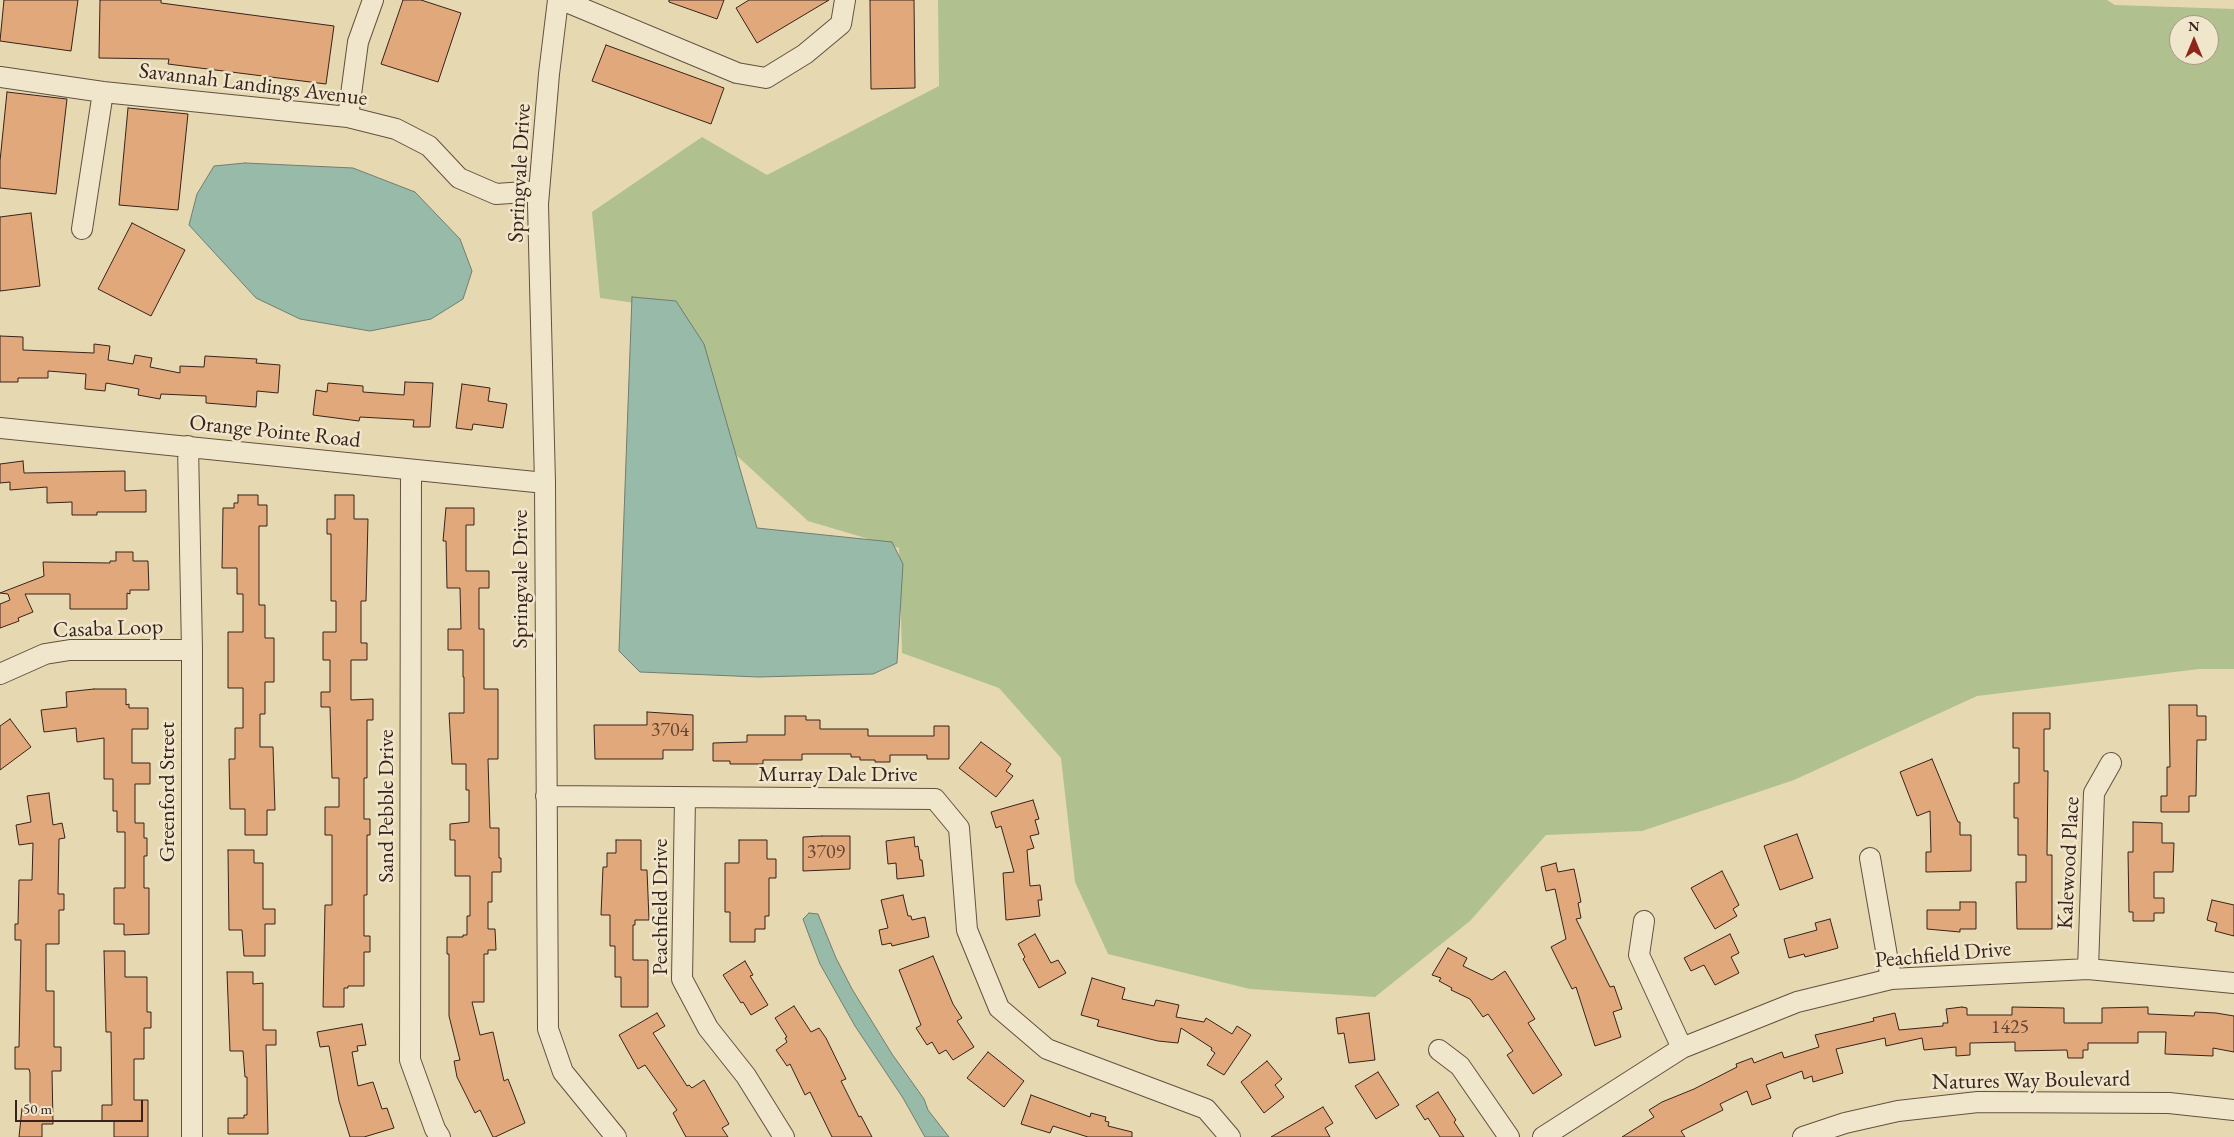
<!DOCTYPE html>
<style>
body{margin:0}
#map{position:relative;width:2234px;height:1137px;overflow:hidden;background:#e6d9b1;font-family:"EB Garamond",serif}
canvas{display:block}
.north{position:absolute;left:2169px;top:15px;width:50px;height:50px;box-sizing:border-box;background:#efe6cc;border:1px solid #a69885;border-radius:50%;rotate:0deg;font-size:14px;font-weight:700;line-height:20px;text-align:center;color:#39221b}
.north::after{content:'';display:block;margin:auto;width:18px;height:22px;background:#8f2418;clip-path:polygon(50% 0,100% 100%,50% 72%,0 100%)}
.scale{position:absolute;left:15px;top:1100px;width:128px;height:22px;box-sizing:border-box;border:2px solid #39221b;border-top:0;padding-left:6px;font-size:15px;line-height:18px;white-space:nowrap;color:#39221b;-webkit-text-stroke:4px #efe6cc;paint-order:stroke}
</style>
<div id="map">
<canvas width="2234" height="1137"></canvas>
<div class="north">N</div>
<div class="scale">50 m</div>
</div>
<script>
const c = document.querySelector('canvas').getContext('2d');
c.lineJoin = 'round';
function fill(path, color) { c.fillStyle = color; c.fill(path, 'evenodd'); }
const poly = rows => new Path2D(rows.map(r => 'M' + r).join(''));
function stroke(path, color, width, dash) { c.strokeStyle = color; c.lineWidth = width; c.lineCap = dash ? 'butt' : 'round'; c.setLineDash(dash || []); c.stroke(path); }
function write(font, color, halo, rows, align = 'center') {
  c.font = font + ' "EB Garamond",serif'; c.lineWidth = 5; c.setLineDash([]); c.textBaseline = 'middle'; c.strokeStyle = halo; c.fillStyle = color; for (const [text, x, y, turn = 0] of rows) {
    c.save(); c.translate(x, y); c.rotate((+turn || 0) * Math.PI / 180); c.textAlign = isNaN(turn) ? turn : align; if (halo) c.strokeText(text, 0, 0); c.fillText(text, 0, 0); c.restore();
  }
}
const green = poly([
 [938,0,2107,0,2115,5,2234,9,2234,669,2199,669,1977,696,1794,780,1642,831,1546,835,1470,921,1375,997,1250,989,1108,954,1075,882,1061,758,999,688,902,653,899,548,808,521,735,454,678,309,600,298,592,212,702,137,767,175,939,86],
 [2179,25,2209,25,2209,55,2179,55]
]);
const water = poly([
 [245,163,353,168,415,192,460,239,472,271,463,299,431,319,370,331,300,319,256,298,189,225,197,194,214,166,245,163],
 [632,297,676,301,704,344,757,528,892,542,903,564,897,663,873,674,758,677,640,672,619,651,632,297],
 [809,913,818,914,836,958,852,989,892,1054,924,1099,928,1110,949,1137,925,1137,903,1098,855,1026,820,964,810,938,803,919,809,913]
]);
const building = poly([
 [4,0,78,0,71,51,0,41,4,0],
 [100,0,161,0,161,3,334,26,326,84,168,64,169,59,99,58,100,0],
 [403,0,421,0,461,13,438,82,381,64,403,0],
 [669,0,724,0,717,19,669,2,669,0],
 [749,0,829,0,757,43,736,8,749,0],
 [870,0,914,0,915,88,871,89,870,0],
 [606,45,724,88,711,124,592,81,606,45],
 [7,92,67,99,56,194,0,188,0,161,7,92],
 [128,108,188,114,178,210,119,205,128,108],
 [31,213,40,286,0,291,0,217,31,213],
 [132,223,185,250,151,316,98,289,132,223],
 [0,336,23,337,23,350,94,353,94,344,110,346,108,360,133,364,135,355,152,358,150,367,180,373,180,366,204,367,205,356,257,359,256,363,280,365,278,393,257,391,256,407,206,403,206,396,161,394,160,399,138,395,139,389,106,383,105,391,85,389,86,374,48,371,48,378,18,378,18,382,0,382,0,336],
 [405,382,433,383,430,427,413,427,414,420,360,417,359,421,313,415,316,390,327,392,328,383,363,386,363,392,404,395,405,382],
 [462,384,490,388,488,401,507,404,503,428,473,424,472,430,456,428,462,384],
 [23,461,24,473,125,471,125,491,146,490,146,512,97,512,97,515,72,515,72,502,47,503,47,487,10,490,10,482,0,483,0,464,23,461],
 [238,495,258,495,258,505,267,505,267,526,259,526,259,605,265,605,265,638,274,638,274,682,265,682,265,714,260,714,260,747,273,747,275,810,267,810,267,835,245,835,245,809,230,809,229,759,235,759,235,728,243,728,243,688,228,688,228,632,243,632,243,594,237,594,237,568,222,568,223,508,234,508,234,503,238,503,238,495],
 [335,495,354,495,354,519,368,519,366,601,361,601,361,643,367,643,367,660,351,660,351,700,373,699,373,720,367,720,367,778,364,778,364,819,370,819,370,835,367,835,367,895,364,895,364,936,370,936,370,952,364,952,364,986,348,986,348,988,344,988,344,1007,323,1007,325,905,332,905,332,835,325,835,325,807,339,807,339,778,332,778,330,707,321,707,321,692,330,692,330,660,323,660,323,632,336,632,336,601,331,601,331,534,327,534,327,519,335,519,335,495],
 [446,508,474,508,474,525,466,525,466,571,489,571,489,588,479,588,479,629,484,629,484,689,498,689,498,759,488,759,490,828,499,828,499,858,501,858,501,872,492,872,492,902,488,902,488,929,495,929,496,950,488,950,488,954,484,954,484,1002,472,1002,480,1035,493,1032,504,1081,508,1079,525,1123,495,1137,493,1137,480,1110,475,1113,457,1077,454,1061,460,1060,449,1016,449,954,447,954,447,937,463,937,463,935,467,935,467,916,470,916,470,876,455,876,455,840,450,840,450,824,469,822,469,790,466,790,466,764,452,764,449,713,464,713,464,677,463,677,463,650,448,650,448,629,461,629,460,588,447,588,446,541,443,541,446,508],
 [116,552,133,552,133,561,148,561,149,590,130,590,130,594,127,593,127,609,70,609,70,594,25,594,33,612,18,618,19,621,0,628,0,604,10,600,8,594,0,593,44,576,43,562,110,563,110,561,116,561,116,552],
 [94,689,126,689,126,705,129,704,129,708,148,708,148,729,132,729,132,763,150,763,150,784,135,784,135,823,144,823,144,838,147,838,147,856,144,856,144,888,149,888,149,934,124,935,124,924,114,924,114,888,125,888,125,832,117,832,117,811,113,811,113,779,104,779,104,738,77,742,76,728,44,732,41,710,67,707,66,692,94,689],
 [2169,705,2197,705,2197,716,2206,716,2206,740,2197,740,2196,796,2189,796,2189,812,2161,812,2161,796,2167,796,2167,767,2170,767,2169,705],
 [647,712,693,715,693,750,663,750,663,759,595,759,594,725,647,725,647,712],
 [2013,713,2050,713,2050,729,2044,729,2044,771,2048,771,2047,855,2052,855,2052,929,2017,929,2016,882,2026,882,2026,855,2018,855,2018,818,2014,818,2014,783,2019,783,2019,748,2013,748,2013,713],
 [785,716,806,716,806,720,820,720,820,729,868,729,868,736,934,736,934,726,949,726,949,759,927,759,927,755,890,755,890,762,875,762,875,760,860,760,860,757,851,757,851,754,802,754,802,760,763,760,763,764,730,764,730,761,713,761,713,743,747,742,747,735,785,735,785,716],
 [10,719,31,747,0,770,0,726,10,719],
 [981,742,1011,764,1006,771,1013,776,996,797,959,768,981,742],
 [1932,759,1958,822,1960,822,1960,835,1971,835,1971,871,1926,872,1926,852,1931,852,1930,811,1917,816,1900,772,1932,759],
 [49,793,53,825,62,823,65,838,59,839,58,894,64,894,64,910,59,910,59,944,46,944,46,991,54,991,54,1047,61,1047,61,1071,52,1071,53,1124,42,1124,42,1137,19,1137,22,1108,30,1108,30,1073,29,1069,15,1069,15,1047,19,1047,21,940,15,940,15,924,18,924,19,880,32,880,33,843,19,845,16,825,31,822,27,796,49,793],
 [1033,800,1039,819,1035,820,1039,834,1030,836,1034,848,1027,850,1030,886,1040,885,1042,900,1038,900,1040,916,1006,920,1003,873,1014,872,1001,826,996,828,991,812,1033,800],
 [2133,822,2162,823,2162,843,2174,843,2173,872,2154,872,2154,898,2164,898,2164,913,2154,913,2154,921,2133,921,2133,912,2129,912,2128,852,2133,852,2133,822],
 [1797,834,1813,878,1780,890,1764,846,1797,834],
 [822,836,850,836,850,869,803,871,803,837,822,836],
 [914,837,915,847,918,846,920,860,922,860,924,876,897,879,896,863,888,864,886,841,914,837],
 [616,840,641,840,641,870,647,870,649,920,635,920,635,925,633,925,633,960,648,960,648,1007,621,1007,621,977,615,977,615,946,610,946,610,915,601,915,603,867,607,867,607,853,616,853,616,840],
 [739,840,767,840,767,859,776,859,776,878,769,878,769,916,765,916,765,929,755,929,755,942,730,942,730,912,725,912,725,863,739,863,739,840],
 [228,850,254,850,254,863,263,863,263,909,275,909,275,924,265,924,265,956,244,956,242,930,229,930,228,850],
 [1556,863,1558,872,1574,869,1581,902,1578,903,1581,918,1576,919,1610,987,1614,986,1622,1009,1613,1012,1621,1037,1595,1046,1576,987,1572,989,1551,947,1566,939,1555,889,1546,891,1541,867,1556,863],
 [1722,871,1739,905,1733,909,1737,916,1715,929,1691,888,1722,871],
 [903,895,908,916,911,916,912,920,925,917,929,937,892,946,891,943,882,945,879,930,888,928,881,900,903,895],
 [2212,900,2234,905,2234,936,2215,931,2217,923,2207,920,2212,900],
 [1960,902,1976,902,1976,929,1960,929,1960,932,1927,929,1927,910,1960,910,1960,902],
 [1830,919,1838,948,1805,957,1804,954,1789,958,1784,939,1817,930,1815,923,1830,919],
 [1035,934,1051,963,1058,960,1066,973,1039,988,1023,959,1025,957,1018,944,1035,934],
 [1730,934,1739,953,1731,957,1739,973,1715,985,1704,965,1691,971,1684,958,1730,934],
 [1448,948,1467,958,1463,966,1492,980,1505,971,1535,1019,1528,1023,1562,1075,1533,1094,1507,1055,1513,1051,1488,1014,1483,1017,1470,999,1451,990,1452,988,1439,981,1441,978,1432,975,1448,948],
 [104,951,125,951,125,977,147,977,147,1012,151,1012,151,1028,144,1028,144,1059,134,1059,134,1100,148,1100,148,1137,114,1137,114,1121,102,1121,102,1105,112,1105,111,1032,106,1032,104,951],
 [933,956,953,1004,962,1018,957,1021,974,1047,953,1060,946,1050,939,1054,932,1042,927,1045,916,1028,921,1025,899,970,933,956],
 [745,961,753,975,750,976,768,1005,751,1015,743,1002,741,1003,723,975,745,961],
 [227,972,253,972,253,984,263,983,263,1030,276,1030,276,1045,266,1045,268,1134,228,1134,228,1118,244,1118,244,1115,247,1115,247,1077,245,1077,243,1051,230,1051,227,972],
 [1092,978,1125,988,1122,999,1154,1006,1156,1000,1179,1005,1176,1017,1204,1022,1206,1018,1232,1034,1237,1026,1251,1035,1224,1075,1207,1065,1215,1053,1211,1050,1212,1048,1181,1028,1178,1043,1158,1041,1097,1026,1099,1020,1081,1015,1092,978],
 [794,1006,811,1032,819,1028,826,1038,846,1079,841,1081,859,1117,861,1116,872,1137,832,1137,810,1092,805,1095,790,1064,787,1066,776,1050,787,1042,785,1038,787,1037,775,1018,794,1006],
 [1962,1007,1967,1008,1967,1015,2012,1015,2012,1007,2064,1008,2064,1023,2102,1023,2102,1008,2148,1007,2148,1014,2194,1016,2195,1012,2216,1013,2234,1016,2234,1052,2213,1048,2213,1056,2165,1054,2166,1032,2138,1032,2138,1043,2088,1043,2088,1050,2083,1050,2083,1058,2068,1058,2067,1050,2015,1051,2015,1042,1970,1043,1970,1055,1956,1056,1956,1047,1924,1050,1922,1038,1886,1046,1885,1038,1836,1049,1843,1073,1813,1082,1812,1076,1804,1079,1802,1071,1766,1085,1771,1098,1752,1105,1747,1091,1720,1104,1723,1110,1681,1131,1685,1137,1622,1137,1654,1117,1649,1110,1662,1102,1694,1089,1737,1067,1736,1064,1752,1058,1754,1063,1782,1052,1784,1058,1819,1047,1815,1035,1874,1021,1873,1018,1895,1013,1899,1030,1943,1026,1943,1023,1948,1023,1946,1009,1962,1007],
 [657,1013,665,1026,653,1033,687,1086,689,1085,692,1088,704,1080,729,1124,722,1128,728,1137,686,1137,673,1113,677,1110,645,1065,638,1069,619,1035,657,1013],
 [1369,1013,1375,1060,1349,1063,1344,1033,1338,1034,1336,1018,1369,1013],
 [362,1024,366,1045,357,1046,358,1051,352,1052,358,1086,373,1082,382,1109,387,1108,394,1128,364,1137,350,1137,339,1101,329,1046,320,1047,317,1032,362,1024],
 [988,1052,1024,1081,1004,1107,967,1078,988,1052],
 [1267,1061,1282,1079,1275,1085,1284,1097,1264,1113,1241,1082,1267,1061],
 [1378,1072,1399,1105,1376,1119,1355,1086,1378,1072],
 [1438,1092,1456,1120,1454,1122,1464,1137,1440,1137,1428,1118,1425,1120,1416,1106,1438,1092],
 [1031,1095,1090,1117,1091,1113,1106,1117,1105,1121,1109,1122,1108,1126,1132,1132,1132,1137,1088,1137,1053,1126,1050,1133,1021,1124,1031,1095],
 [1323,1107,1333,1123,1325,1128,1330,1137,1271,1137,1323,1107]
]);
const minor = poly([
 [558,0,549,74,538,204,545,483,548,1029,563,1072,616,1137],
 [562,0,737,73,766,78,805,54,841,24,845,0],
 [0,77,103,92,348,117,396,129,429,146,459,178,496,194,539,191],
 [348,117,358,42,373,0],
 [82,229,103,92],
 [0,428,545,483],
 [188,446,192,650,192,1137],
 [411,470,410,1060,435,1129,440,1137],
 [0,674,45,654,70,650,192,650],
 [546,796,935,799,959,828,967,930,999,1008,1047,1049,1206,1109,1230,1137],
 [685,798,682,979,708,1028,746,1076,784,1137],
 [1870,858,1891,979],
 [1644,921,1639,955,1682,1048],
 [2088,969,2094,793,2111,763],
 [1439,1050,1460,1066,1509,1137],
 [1543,1137,1682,1048,1797,1002,1891,979,2088,969,2234,983],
 [1803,1137,1845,1123,1898,1111,1978,1102,2169,1103,2234,1110]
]);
const numberNames = [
 ["3704",670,731],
 ["3709",826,853],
 ["1425",2010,1028]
];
const streetNames = [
 ["Savannah Landings Avenue",253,85,7],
 ["Springvale Drive",520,173,-87],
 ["Orange Pointe Road",275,432,6],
 ["Springvale Drive",521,579,-90],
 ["Casaba Loop",108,629,-2],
 ["Murray Dale Drive",838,775],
 ["Greenford Street",168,792,-90],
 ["Sand Pebble Drive",387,806,-90],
 ["Kalewood Place",2069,863,-87],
 ["Peachfield Drive",661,907,-90],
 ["Peachfield Drive",1943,955,-5],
 ["Natures Way Boulevard",2031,1081,-1]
];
fill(green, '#b0c08f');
fill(water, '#97baa9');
stroke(water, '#717d70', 1);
fill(building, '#e1a87c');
stroke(building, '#39221b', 1);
stroke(minor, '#645040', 22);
stroke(minor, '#efe6cc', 20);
write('20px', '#634433', null, numberNames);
write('22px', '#39221b', '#efe6cc', streetNames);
</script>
